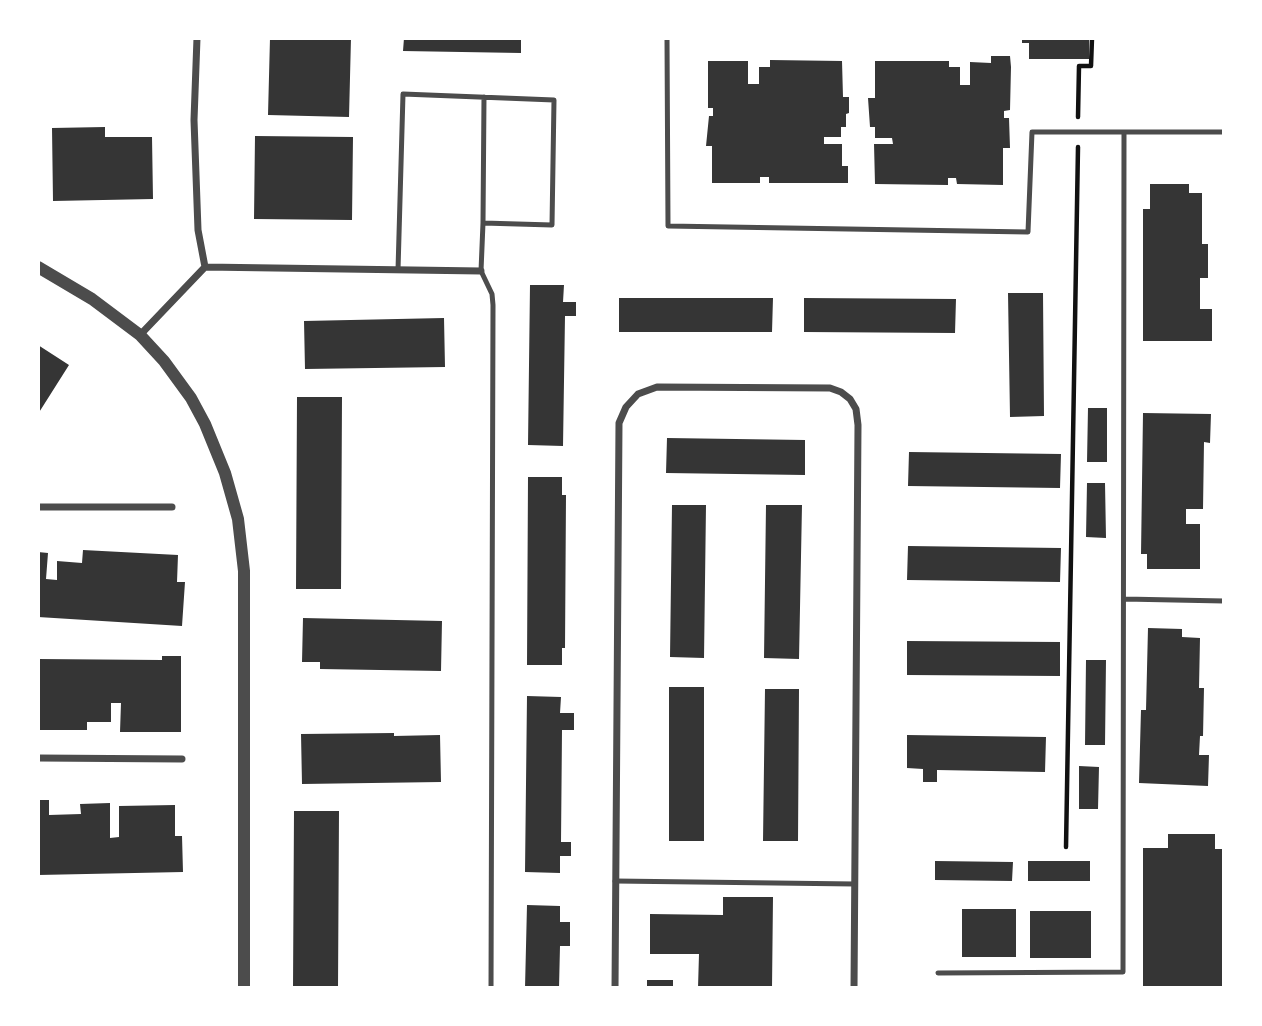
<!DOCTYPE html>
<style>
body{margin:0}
#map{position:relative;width:1262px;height:1026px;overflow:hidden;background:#fff;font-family:"Sofia Sans Condensed",sans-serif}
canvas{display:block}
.frame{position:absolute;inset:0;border:40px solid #fff;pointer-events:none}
</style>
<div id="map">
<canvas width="1262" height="1026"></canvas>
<div class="frame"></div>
</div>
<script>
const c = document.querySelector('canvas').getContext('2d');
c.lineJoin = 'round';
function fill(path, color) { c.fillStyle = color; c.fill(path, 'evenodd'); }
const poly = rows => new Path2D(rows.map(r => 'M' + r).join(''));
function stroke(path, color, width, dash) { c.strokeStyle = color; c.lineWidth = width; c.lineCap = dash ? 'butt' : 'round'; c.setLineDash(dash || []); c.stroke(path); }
const building = poly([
 [270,38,351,38,349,117,268,115],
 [404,38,521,38,521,53,403,51],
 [1022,38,1089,38,1089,59,1029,59,1029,43,1022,43],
 [991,56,1010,56,1011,67,1010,110,1004,111,1004,118,1009,118,1010,148,1003,148,1003,185,957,184,956,178,948,178,948,185,875,184,874,144,893,144,892,138,875,138,875,127,870,127,868,98,875,98,875,61,949,61,949,67,960,67,960,85,970,85,970,62,991,63],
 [770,60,842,61,843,97,849,97,849,113,846,114,846,127,841,127,841,137,824,137,824,144,842,144,842,166,848,166,848,183,769,183,769,177,760,177,760,183,712,183,712,146,706,146,709,116,713,116,713,108,708,108,708,61,748,61,748,84,759,84,759,67,770,67],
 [105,127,105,137,152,137,153,199,53,201,52,128],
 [255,136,353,137,352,220,254,219],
 [1150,184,1189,184,1189,193,1202,193,1202,244,1208,244,1208,278,1200,278,1200,309,1212,309,1212,341,1143,341,1143,209,1150,209],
 [530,285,564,285,563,302,576,302,576,316,565,316,563,446,528,445],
 [1008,293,1043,293,1044,416,1010,417],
 [619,298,773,298,772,332,619,332],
 [804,298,956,299,955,333,804,332],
 [444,318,445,367,305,369,304,321],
 [38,345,69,365,38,414],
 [297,397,342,397,341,589,296,589],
 [1088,408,1107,408,1107,462,1087,462],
 [1143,413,1211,414,1210,443,1204,442,1203,509,1186,509,1186,524,1200,524,1200,569,1147,569,1147,554,1141,554],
 [667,438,805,440,805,475,666,473],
 [909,452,1061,454,1060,488,908,486],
 [528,477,562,477,562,495,566,495,565,648,562,648,562,665,527,665],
 [1087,483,1105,483,1106,538,1086,537],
 [672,505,706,505,704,658,670,657],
 [766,505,802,505,799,659,764,658],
 [908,546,1061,548,1060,582,907,580],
 [83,550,178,555,177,582,185,582,182,626,38,617,38,552,48,553,46,579,57,580,57,561,82,563],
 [303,618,442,621,441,671,320,669,320,662,302,662],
 [1148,628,1182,629,1182,637,1200,638,1199,688,1204,688,1203,736,1200,736,1199,755,1209,755,1208,786,1139,783,1141,710,1146,710],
 [907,641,1060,642,1060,676,907,675],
 [162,656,181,656,181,732,120,732,121,703,111,703,111,722,87,722,87,730,38,730,38,659,162,660],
 [1086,660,1106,660,1105,745,1085,745],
 [669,687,704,687,704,841,669,841],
 [765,689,799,689,798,841,763,841],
 [527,696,561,697,560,713,574,713,574,730,562,730,561,842,571,842,571,856,560,856,560,873,525,872],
 [394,733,394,736,440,735,441,782,302,784,301,734],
 [907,735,1046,737,1045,772,937,770,937,782,923,782,923,769,907,768],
 [1079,766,1099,767,1098,809,1079,809],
 [38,800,49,800,49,815,81,814,80,804,110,803,110,838,119,837,119,806,175,805,175,836,182,836,183,872,38,875],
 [294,811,339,811,338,988,293,988],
 [1168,834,1215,834,1215,849,1224,849,1224,988,1143,988,1143,848,1168,848],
 [935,861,1013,862,1012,881,935,880],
 [1028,861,1090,861,1090,881,1028,881],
 [723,897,773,897,772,988,698,988,699,954,650,954,650,914,723,915],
 [527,905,560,906,560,922,570,922,570,946,560,946,559,988,525,988],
 [962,909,1016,909,1016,957,962,957],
 [1030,911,1091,911,1091,958,1030,958],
 [647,980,673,980,673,988,647,988]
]);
const path = poly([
 [1078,117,1079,66,1091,66,1092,38],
 [1066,847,1078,147]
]);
const service = poly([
 [667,38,668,226,1028,232,1032,132,1224,132],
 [483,223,484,97],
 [398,270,403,94,554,100,552,225,483,223,481,271,492,294,493,305,491,988],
 [1124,599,1224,601],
 [615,881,855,884],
 [938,973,1123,972,1124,132]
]);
const minor = poly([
 [197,38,194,120,198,230,205,267],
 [140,335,205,267,481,271],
 [38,507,172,507],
 [38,758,182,759],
 [615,988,619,423,626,407,638,394,657,387,830,388,841,392,850,399,856,409,858,425,854,988]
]);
const tertiary = poly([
 [38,267,92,299,140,335,164,361,191,398,205,424,225,473,238,519,244,571,244,988]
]);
fill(building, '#353535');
stroke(path, '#111', 4.5);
stroke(service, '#4c4c4c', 5);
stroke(minor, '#4c4c4c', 7);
stroke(tertiary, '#4c4c4c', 12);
</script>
